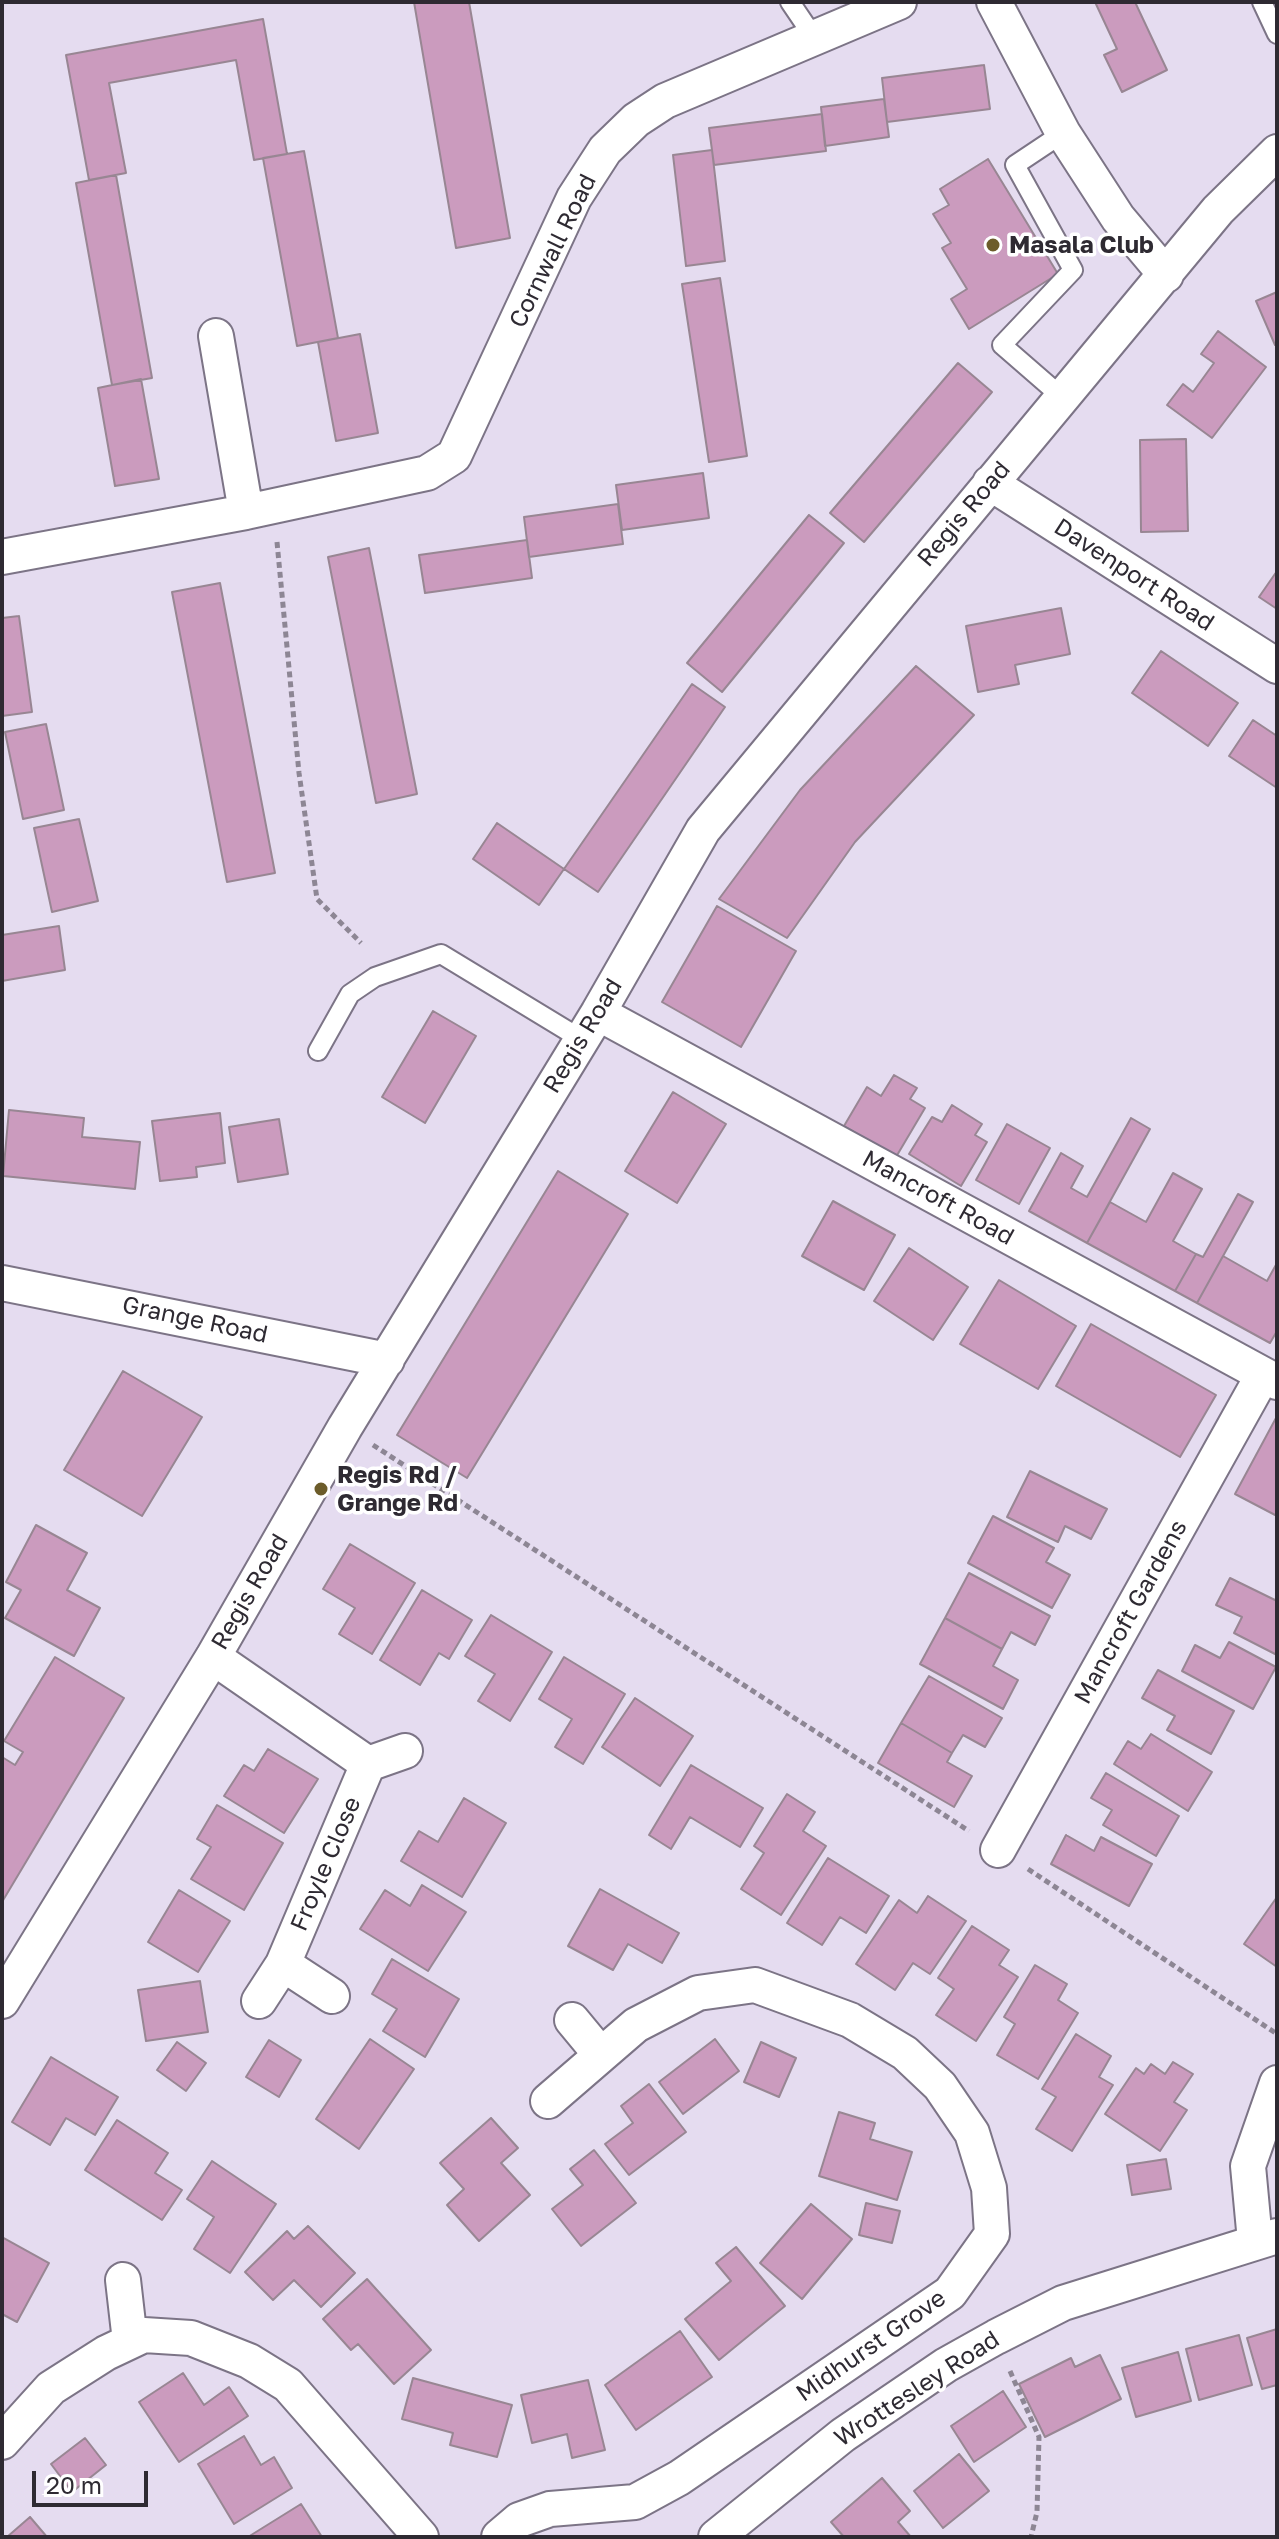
<!DOCTYPE html>
<style>
body{margin:0}
#map{position:relative;width:1279px;height:2539px;overflow:hidden;background:#e5dcf0;font-family:"Golos Text",sans-serif}
canvas{display:block}
.frame{position:absolute;inset:0;border:4px solid #2e2a32;pointer-events:none}
.scale{position:absolute;left:32px;top:2471px;width:116px;height:36px;box-sizing:border-box;border:4px solid #2e2a32;border-top:0;padding-left:10px;font-size:24px;line-height:28px;white-space:nowrap;color:#2e2a32;-webkit-text-stroke:6px #fff;paint-order:stroke}
</style>
<div id="map">
<canvas width="1279" height="2539"></canvas>
<div class="frame"></div>
<div class="scale">20 m</div>
</div>
<script>
const c = document.querySelector('canvas').getContext('2d');
c.lineJoin = 'round';
function fill(path, color) { c.fillStyle = color; c.fill(path, 'evenodd'); }
const poly = rows => new Path2D(rows.map(r => 'M' + r).join(''));
function stroke(path, color, width, dash) { c.strokeStyle = color; c.lineWidth = width; c.lineCap = dash ? 'butt' : 'round'; c.setLineDash(dash || []); c.stroke(path); }
function write(font, color, halo, rows, align = 'center') {
  c.font = font + ' "Golos Text",sans-serif'; c.lineWidth = 7; c.setLineDash([]); c.textBaseline = 'middle'; c.strokeStyle = halo; c.fillStyle = color; for (const [text, x, y, turn = 0] of rows) {
    c.save(); c.translate(x, y); c.rotate((+turn || 0) * Math.PI / 180); c.textAlign = isNaN(turn) ? turn : align; if (halo) c.strokeText(text, 0, 0); c.fillText(text, 0, 0); c.restore();
  }
}
const building = poly([
 [414,2,469,2,510,238,456,248,414,2],
 [1095,2,1135,2,1167,70,1122,92,1104,55,1117,49,1095,2],
 [263,19,287,154,254,160,236,60,109,83,126,173,89,180,66,55,263,19],
 [984,65,990,109,887,122,882,78,984,65],
 [884,99,889,137,825,146,821,107,884,99],
 [822,114,826,151,714,165,709,128,822,114],
 [712,150,725,261,686,266,673,155,712,150],
 [304,151,338,338,297,346,263,158,304,151],
 [988,159,1058,274,969,329,951,299,967,289,942,248,951,243,933,214,949,205,940,189,988,159],
 [116,175,152,378,112,385,76,183,116,175],
 [720,278,747,456,709,462,682,284,720,278],
 [1277,292,1277,344,1275,345,1256,301,1277,292],
 [1218,331,1266,367,1212,438,1167,405,1183,384,1193,392,1214,363,1201,354,1218,331],
 [360,334,378,433,336,441,318,342,360,334],
 [958,363,992,392,864,542,830,513,958,363],
 [141,379,159,479,115,486,98,388,141,379],
 [1186,439,1188,531,1141,532,1140,440,1186,439],
 [703,473,709,518,622,530,616,485,703,473],
 [618,504,623,544,529,557,524,517,618,504],
 [809,515,844,543,722,692,687,663,809,515],
 [527,540,532,578,425,593,419,555,527,540],
 [369,548,417,794,376,803,328,557,369,548],
 [1277,571,1277,609,1259,597,1277,571],
 [220,583,275,873,227,882,172,592,220,583],
 [1061,608,1070,654,1015,665,1019,684,978,692,966,626,1061,608],
 [19,616,32,712,2,716,2,618,19,616],
 [1161,651,1238,703,1208,746,1132,693,1161,651],
 [916,666,974,715,855,842,787,938,719,899,800,790,916,666],
 [692,684,725,707,598,892,564,869,692,684],
 [1253,720,1277,736,1277,788,1229,756,1253,720],
 [46,724,64,810,23,819,5,732,46,724],
 [79,819,98,901,52,912,34,828,79,819],
 [497,823,564,869,539,905,473,859,497,823],
 [717,906,796,951,741,1047,662,1002,717,906],
 [59,926,65,970,2,981,2,935,59,926],
 [433,1011,476,1036,425,1123,382,1097,433,1011],
 [894,1075,917,1088,910,1099,925,1108,896,1157,844,1126,867,1087,881,1096,894,1075],
 [673,1092,726,1124,677,1203,625,1171,673,1092],
 [952,1105,982,1124,975,1135,987,1142,961,1186,909,1154,932,1117,942,1122,952,1105],
 [9,1110,84,1118,82,1137,140,1142,135,1189,3,1176,9,1110],
 [220,1113,225,1163,196,1167,197,1177,160,1181,152,1121,220,1113],
 [1131,1118,1150,1129,1087,1243,1029,1211,1061,1153,1083,1166,1071,1188,1087,1197,1131,1118],
 [279,1119,288,1174,238,1182,229,1127,279,1119],
 [1007,1124,1050,1148,1019,1204,976,1180,1007,1124],
 [558,1171,628,1214,467,1478,397,1435,558,1171],
 [1173,1173,1202,1189,1173,1241,1196,1254,1175,1291,1087,1243,1110,1202,1146,1222,1173,1173],
 [1238,1194,1253,1202,1197,1303,1175,1291,1196,1254,1203,1257,1238,1194],
 [833,1201,895,1235,864,1290,802,1256,833,1201],
 [909,1248,968,1287,933,1340,874,1301,909,1248],
 [1223,1256,1267,1281,1277,1263,1277,1331,1270,1343,1197,1303,1223,1256],
 [999,1280,1076,1326,1038,1389,960,1344,999,1280],
 [1091,1324,1216,1395,1180,1457,1056,1386,1091,1324],
 [123,1371,202,1417,142,1516,64,1470,123,1371],
 [1276,1418,1277,1418,1277,1516,1235,1494,1276,1418],
 [1030,1471,1107,1509,1091,1539,1065,1526,1058,1542,1007,1517,1030,1471],
 [993,1516,1054,1548,1046,1562,1070,1575,1052,1608,968,1563,993,1516],
 [36,1525,87,1553,67,1590,100,1608,74,1656,5,1618,21,1590,6,1582,36,1525],
 [350,1544,415,1583,372,1654,339,1634,355,1608,323,1589,350,1544],
 [969,1573,1050,1616,1035,1645,1011,1632,1002,1649,945,1618,969,1573],
 [1230,1578,1277,1601,1277,1655,1234,1633,1242,1617,1216,1605,1230,1578],
 [422,1590,472,1620,449,1659,439,1653,420,1685,380,1660,422,1590],
 [491,1615,552,1652,510,1721,478,1701,495,1674,465,1656,491,1615],
 [945,1618,1002,1649,993,1666,1018,1680,1003,1709,920,1664,945,1618],
 [1229,1642,1276,1667,1253,1709,1182,1671,1195,1645,1220,1658,1229,1642],
 [55,1657,124,1698,2,1902,2,1757,15,1765,23,1752,4,1741,55,1657],
 [564,1657,625,1694,583,1764,555,1747,572,1719,539,1699,564,1657],
 [1158,1670,1234,1711,1211,1754,1167,1730,1175,1716,1142,1698,1158,1670],
 [929,1676,1002,1718,985,1747,963,1735,952,1753,901,1723,929,1676],
 [635,1698,693,1736,660,1786,602,1747,635,1698],
 [901,1723,952,1753,947,1762,972,1776,954,1807,878,1763,901,1723],
 [1151,1734,1212,1772,1188,1811,1114,1764,1128,1741,1141,1749,1151,1734],
 [268,1749,318,1779,284,1833,224,1796,244,1765,254,1771,268,1749],
 [691,1765,763,1808,740,1847,690,1817,671,1849,649,1835,691,1765],
 [1106,1773,1179,1816,1156,1856,1103,1825,1112,1810,1091,1798,1106,1773],
 [787,1794,815,1812,803,1831,826,1846,781,1915,741,1889,764,1853,754,1846,787,1794],
 [464,1798,506,1823,462,1897,401,1861,419,1831,438,1842,464,1798],
 [217,1805,283,1843,244,1910,191,1879,211,1847,197,1839,217,1805],
 [1066,1835,1094,1851,1101,1837,1152,1864,1129,1906,1051,1864,1066,1835],
 [828,1858,889,1896,866,1933,840,1917,822,1945,787,1923,828,1858],
 [422,1885,466,1912,428,1971,360,1929,385,1890,410,1906,422,1885],
 [600,1889,679,1933,662,1963,628,1944,613,1970,568,1946,600,1889],
 [179,1890,230,1921,198,1972,148,1942,179,1890],
 [928,1896,966,1921,930,1974,913,1963,895,1990,856,1964,899,1900,917,1913,928,1896],
 [1277,1897,1277,1967,1244,1944,1277,1897],
 [972,1926,1009,1950,999,1965,1018,1977,976,2041,936,2015,954,1989,938,1978,972,1926],
 [392,1959,459,1999,425,2057,383,2031,397,2009,372,1994,392,1959],
 [1035,1965,1067,1984,1058,2000,1078,2013,1038,2079,997,2055,1015,2024,1004,2017,1035,1965],
 [200,1981,208,2032,146,2041,138,1990,200,1981],
 [1076,2034,1111,2056,1099,2077,1113,2085,1072,2151,1036,2129,1056,2097,1042,2089,1076,2034],
 [370,2039,414,2069,359,2149,316,2119,370,2039],
 [715,2039,739,2071,683,2114,659,2082,715,2039],
 [269,2040,301,2060,279,2097,246,2077,269,2040],
 [177,2042,206,2063,186,2091,157,2070,177,2042],
 [761,2042,796,2058,779,2097,744,2082,761,2042],
 [51,2057,118,2097,95,2135,66,2118,50,2145,12,2122,51,2057],
 [1173,2062,1193,2074,1174,2102,1187,2110,1160,2151,1105,2114,1136,2068,1144,2074,1151,2064,1165,2074,1173,2062],
 [649,2084,686,2132,629,2175,605,2144,633,2123,621,2106,649,2084],
 [839,2112,875,2123,870,2139,912,2152,897,2200,819,2176,839,2112],
 [491,2118,518,2148,501,2163,530,2195,479,2241,447,2205,464,2189,440,2163,491,2118],
 [117,2120,168,2153,155,2173,182,2190,162,2220,85,2170,117,2120],
 [594,2150,636,2203,581,2246,552,2209,583,2185,570,2169,594,2150],
 [1166,2159,1171,2189,1132,2195,1127,2165,1166,2159],
 [212,2161,276,2204,230,2273,194,2249,214,2217,187,2199,212,2161],
 [866,2203,900,2211,892,2243,859,2235,866,2203],
 [811,2204,852,2239,802,2299,760,2263,811,2204],
 [308,2226,355,2273,321,2307,294,2280,273,2300,245,2272,287,2231,294,2239,308,2226],
 [2,2237,49,2263,17,2322,2,2314,2,2237],
 [736,2247,785,2306,719,2360,685,2319,731,2281,716,2263,736,2247],
 [367,2279,431,2350,394,2384,358,2344,351,2350,323,2319,367,2279],
 [1277,2329,1277,2385,1262,2389,1247,2338,1277,2329],
 [680,2331,712,2377,636,2430,605,2385,680,2331],
 [1239,2335,1252,2385,1199,2400,1186,2349,1239,2335],
 [1178,2352,1191,2401,1136,2417,1122,2368,1178,2352],
 [1100,2355,1121,2399,1045,2437,1019,2384,1071,2358,1075,2367,1100,2355],
 [183,2373,204,2405,229,2387,248,2416,179,2462,139,2402,183,2373],
 [413,2378,512,2405,497,2457,450,2445,453,2433,402,2419,413,2378],
 [588,2380,605,2450,572,2458,567,2434,532,2443,521,2395,588,2380],
 [1003,2391,1026,2427,974,2462,951,2426,1003,2391],
 [244,2436,261,2465,274,2457,292,2488,234,2524,198,2464,244,2436],
 [85,2438,106,2465,72,2492,51,2464,85,2438],
 [959,2454,989,2491,943,2528,914,2491,959,2454],
 [882,2478,910,2511,898,2522,911,2537,844,2537,831,2522,882,2478],
 [301,2504,322,2537,248,2537,301,2504],
 [30,2517,47,2537,7,2537,30,2517]
]);
const path = poly([
 [277,542,299,773,317,899,361,943],
 [373,1445,969,1831],
 [1028,1869,1277,2034],
 [1010,2371,1039,2437,1037,2512,1031,2537]
]);
const lane = poly([
 [790,2,813,36],
 [1262,2,1277,34],
 [1063,133,1015,165,1073,270,1002,345,1063,398],
 [318,1051,350,994,375,977,441,954,581,1039]
]);
const street = poly([
 [994,2,1063,133,1118,218,1166,275],
 [216,336,246,512],
 [990,483,1277,666],
 [2,557,246,512,427,473,454,456,574,198,605,150,636,120,665,101,899,2],
 [598,1013,1277,1382],
 [2,1283,387,1360],
 [213,1657,368,1764,405,1751],
 [998,1850,1263,1375],
 [283,1964,332,1996],
 [2,2001,213,1657,345,1427,598,1013,703,830,1218,210,1277,152],
 [259,2001,283,1964,368,1764],
 [572,2020,601,2055],
 [1255,2241,1248,2166,1277,2083],
 [123,2280,130,2341],
 [2,2442,51,2388,106,2353,144,2335,191,2338,249,2361,288,2385,421,2537],
 [499,2537,519,2520,550,2509,635,2502,679,2478,950,2293,992,2234,989,2188,972,2133,940,2086,905,2053,850,2020,755,1985,698,1993,636,2025,548,2101],
 [716,2537,843,2435,946,2365,996,2337,1063,2303,1277,2236]
]);
const markers = [
 [993,245,8,"#6c5c2a"],
 [321,1489,8,"#6c5c2a"]
];
const poiNames = [
 ["Masala Club",1009,245],
 ["Regis Rd /",337,1475],
 ["Grange Rd",337,1503]
];
const streetNames = [
 ["Cornwall Road",553,251,-64],
 ["Regis Road",964,514,-50],
 ["Davenport Road",1134,575,33],
 ["Regis Road",583,1036,-59],
 ["Mancroft Road",938,1198,29],
 ["Grange Road",195,1320,12],
 ["Regis Road",250,1592,-60],
 ["Mancroft Gardens",1131,1612,-61],
 ["Froyle Close",326,1864,-67],
 ["Midhurst Grove",871,2346,-35],
 ["Wrottesley Road",917,2389,-33]
];
fill(building, '#cb9bbe');
stroke(building, '#988693', 2);
stroke(lane, '#7c7486', 22);
stroke(street, '#7c7486', 38);
stroke(path, '#8d8694', 5, [6, 4]);
stroke(lane, '#fff', 18);
stroke(street, '#fff', 34);
for (const [x, y, r, color] of markers) { const dot = new Path2D(); dot.arc(x, y, r, 0, 2 * Math.PI); c.fillStyle = color; c.fill(dot); stroke(dot, '#fff', 3); }
write('bold 24px', '#2e2a32', '#fff', poiNames, 'left');
write('24px', '#2e2a32', '#fff', streetNames);
</script>
